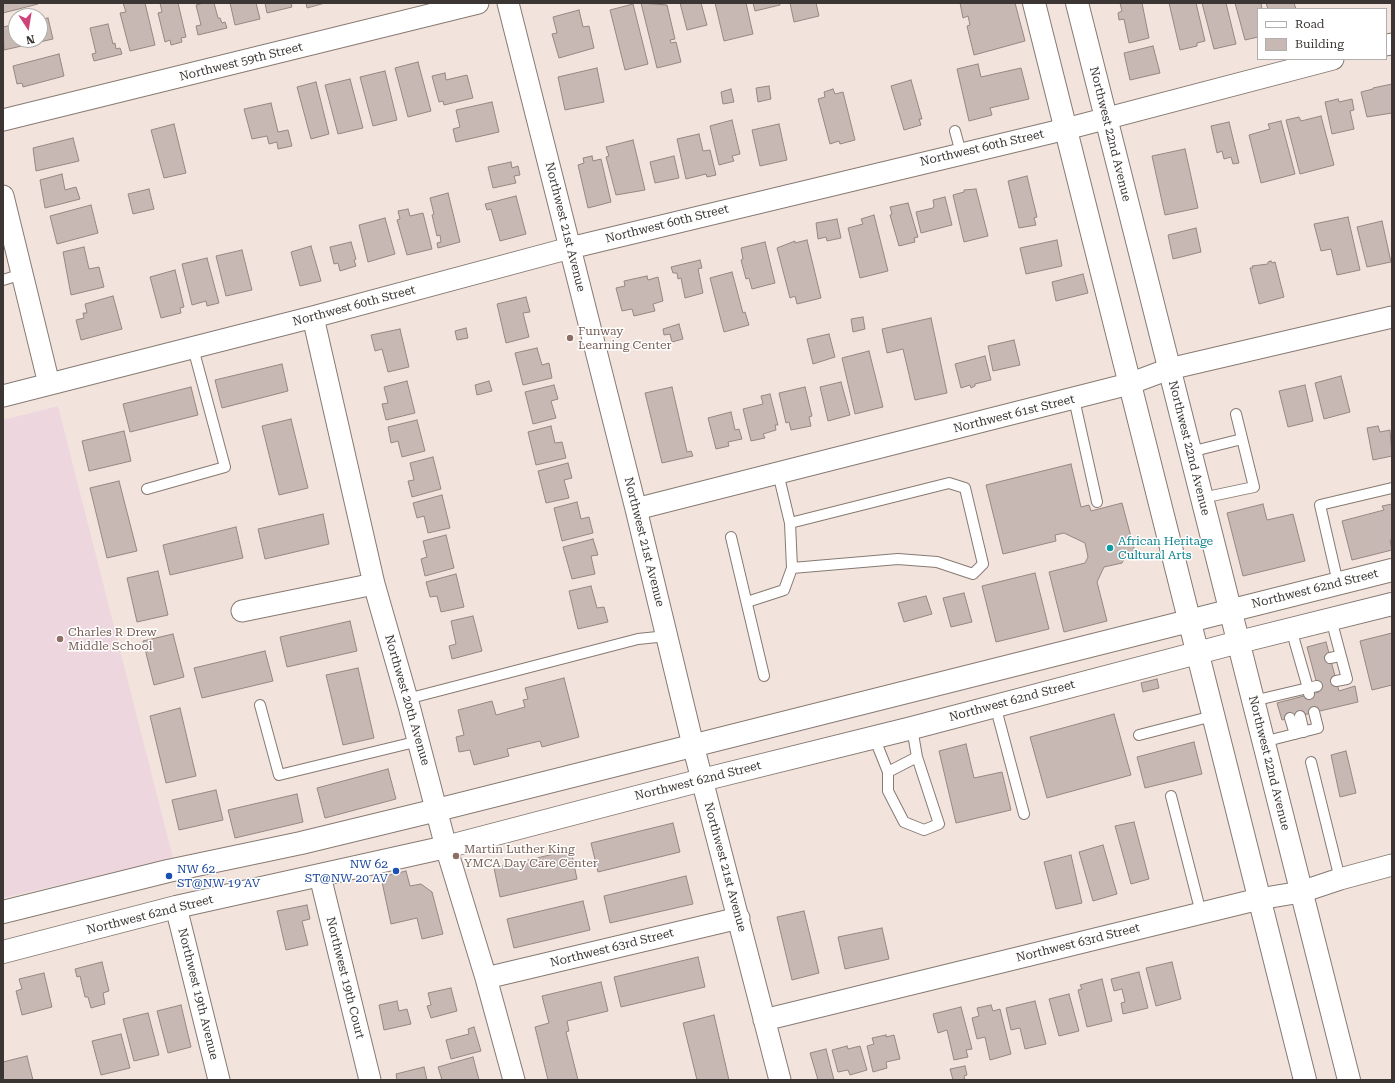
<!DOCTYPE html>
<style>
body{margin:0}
#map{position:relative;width:1395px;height:1083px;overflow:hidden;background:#f2e4dc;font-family:"Roboto Serif",serif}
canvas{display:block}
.frame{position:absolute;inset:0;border:4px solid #3b3633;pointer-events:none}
.legend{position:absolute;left:1257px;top:8px;width:130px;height:52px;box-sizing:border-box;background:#fff;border:1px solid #b1afad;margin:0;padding:5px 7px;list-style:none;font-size:12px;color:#3b3633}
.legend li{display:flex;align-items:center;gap:8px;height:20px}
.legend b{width:20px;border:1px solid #b1afad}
.north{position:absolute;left:8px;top:8px;width:40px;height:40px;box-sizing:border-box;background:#fff;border:1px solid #b1afad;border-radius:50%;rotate:168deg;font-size:11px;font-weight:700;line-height:16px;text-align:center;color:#3b3633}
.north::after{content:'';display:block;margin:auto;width:14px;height:18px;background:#cf4478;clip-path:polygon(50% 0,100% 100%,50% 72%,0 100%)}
</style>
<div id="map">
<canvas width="1395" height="1083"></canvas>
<div class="frame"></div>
<ul class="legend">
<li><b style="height:5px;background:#fff"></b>Road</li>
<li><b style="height:11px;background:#c7b8b3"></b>Building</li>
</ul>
<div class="north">N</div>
</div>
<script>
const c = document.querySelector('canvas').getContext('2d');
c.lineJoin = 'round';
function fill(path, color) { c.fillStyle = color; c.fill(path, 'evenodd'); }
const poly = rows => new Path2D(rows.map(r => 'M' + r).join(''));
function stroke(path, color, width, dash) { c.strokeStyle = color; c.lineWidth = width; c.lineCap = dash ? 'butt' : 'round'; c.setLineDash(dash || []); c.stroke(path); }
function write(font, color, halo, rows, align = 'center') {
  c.font = font + ' "Roboto Serif",serif'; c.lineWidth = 3; c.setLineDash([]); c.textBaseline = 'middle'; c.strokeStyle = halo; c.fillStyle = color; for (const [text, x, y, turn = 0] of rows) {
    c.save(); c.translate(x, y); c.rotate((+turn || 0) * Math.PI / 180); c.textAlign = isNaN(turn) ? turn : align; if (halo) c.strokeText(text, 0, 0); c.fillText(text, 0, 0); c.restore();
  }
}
const education = poly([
 [58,406,173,858,3,898,3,420]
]);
const building = poly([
 [3,3,38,3,38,4,3,13,3,3],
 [123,3,145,3,155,45,130,51,120,13,126,12,123,3],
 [160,3,178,3,186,37,181,38,182,42,171,45,170,40,165,42,158,13,162,12,160,3],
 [204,3,214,3,218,18,220,18,222,23,225,22,227,28,198,35,196,26,201,25,196,5,204,3],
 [230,3,256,3,260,19,235,25,230,3],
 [265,3,291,3,292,7,267,13,265,3],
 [306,3,325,3,307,8,306,3],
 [641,3,667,5,675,39,670,40,671,43,676,42,681,62,657,68,641,3],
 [680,3,701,3,707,25,687,30,680,3],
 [715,3,746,3,753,34,724,41,715,3],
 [753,3,780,3,780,5,755,11,753,3],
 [790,3,816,3,819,16,794,22,790,3],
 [960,3,1015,3,1025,41,974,55,967,26,970,25,968,16,963,18,960,3],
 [1120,3,1142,3,1149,38,1129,43,1124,19,1119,20,1118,13,1122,11,1120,3],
 [1169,3,1196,3,1205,41,1197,43,1197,46,1180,50,1169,3],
 [1202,3,1226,3,1236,44,1214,49,1202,3],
 [1235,3,1261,3,1262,9,1258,9,1258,37,1245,40,1235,3],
 [1266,3,1294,3,1296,9,1268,9,1266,3],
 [633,4,648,64,625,70,610,10,633,4],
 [579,10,583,27,589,26,594,48,559,58,552,34,557,33,553,17,579,10],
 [48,18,53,39,4,50,3,27,16,24,16,40,40,40,40,20,48,18],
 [108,24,113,44,115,43,116,49,120,48,122,54,94,61,92,54,96,53,90,28,108,24],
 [1153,46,1160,73,1130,80,1124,53,1153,46],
 [59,54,64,76,23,87,22,83,17,84,13,66,59,54],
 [418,62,431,111,408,117,395,68,418,62],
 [978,64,981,77,1021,68,1029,99,990,108,992,115,969,121,957,69,978,64],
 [597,68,604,102,565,110,558,77,597,68],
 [385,71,397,120,373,126,360,77,385,71],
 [445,73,446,80,467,75,473,98,444,105,443,101,439,102,432,76,445,73],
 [350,79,363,128,338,134,325,85,350,79],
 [911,80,922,119,919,119,921,125,904,130,891,86,911,80],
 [316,82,329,134,311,139,297,87,316,82],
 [1392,84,1392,113,1367,117,1361,92,1373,89,1373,88,1392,84],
 [769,86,771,99,758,102,756,88,769,86],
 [731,89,734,102,723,104,721,92,731,89],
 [833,89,835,94,843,92,855,140,840,144,839,141,830,144,818,99,825,97,824,92,833,89],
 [1338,99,1339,102,1352,99,1354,110,1350,111,1354,129,1332,134,1325,102,1338,99],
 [492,102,499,132,456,142,453,129,460,127,456,110,492,102],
 [271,103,278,132,288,130,292,146,278,149,277,142,269,144,267,136,252,139,244,109,271,103],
 [1321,116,1334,165,1300,174,1286,120,1299,117,1301,121,1321,116],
 [732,120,740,154,732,156,734,161,719,165,710,126,732,120],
 [1281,121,1295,174,1261,183,1249,135,1270,129,1268,124,1281,121],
 [1229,122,1239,163,1233,164,1231,157,1224,159,1222,151,1217,153,1211,126,1229,122],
 [174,124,186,173,164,178,151,130,174,124],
 [779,124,787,160,760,166,752,130,779,124],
 [699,134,703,151,710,150,716,175,707,177,706,174,686,179,677,139,699,134],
 [73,138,79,161,36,171,33,148,73,138],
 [633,140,645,190,616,195,606,157,609,156,606,147,633,140],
 [1185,149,1198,208,1165,215,1152,156,1185,149],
 [592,156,593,161,601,159,611,202,588,208,578,165,584,163,583,158,592,156],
 [674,156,679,178,655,183,650,162,674,156],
 [511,162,512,168,518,166,520,175,514,176,516,183,493,188,488,167,511,162],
 [62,174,65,190,76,187,80,199,45,208,40,180,62,174],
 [1027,176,1037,217,1034,218,1036,225,1019,228,1008,181,1027,176],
 [149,189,154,209,133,214,128,194,149,189],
 [976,189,988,236,964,242,953,195,964,192,964,190,976,189],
 [448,193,460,242,438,248,437,243,441,242,440,235,437,236,432,215,434,214,430,198,448,193],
 [516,196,526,234,500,241,491,209,487,210,485,204,516,196],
 [945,197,952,225,921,233,916,212,933,208,934,206,933,200,945,197],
 [908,203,918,237,914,238,915,242,899,246,890,215,892,214,890,207,908,203],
 [91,205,98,233,57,244,50,216,91,205],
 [408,209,410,216,423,213,432,249,407,255,397,220,400,219,398,211,408,209],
 [874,215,888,271,860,278,848,228,863,224,861,219,874,215],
 [1348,217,1360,270,1337,275,1331,249,1321,251,1314,224,1348,217],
 [385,218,395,254,368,262,359,225,385,218],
 [837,219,841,238,827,241,826,237,818,239,816,223,837,219],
 [1382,221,1391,262,1367,267,1357,227,1382,221],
 [1196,228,1201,252,1173,259,1168,235,1196,228],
 [807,240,821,298,797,304,795,296,790,298,777,248,795,241,795,243,807,240],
 [1057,240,1062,266,1026,274,1020,248,1057,240],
 [351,242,356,259,354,260,356,266,340,271,338,263,334,264,330,247,351,242],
 [765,242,775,283,752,289,749,278,746,279,741,260,743,259,741,248,765,242],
 [311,246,321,281,300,286,291,252,311,246],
 [84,247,89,269,99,267,104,287,71,295,63,252,84,247],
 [242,250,252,290,226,296,216,256,242,250],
 [207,258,219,303,207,306,206,301,192,305,182,264,207,258],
 [700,260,702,268,698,269,703,293,685,298,681,278,678,279,677,273,673,273,671,267,700,260],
 [1271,261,1272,263,1275,262,1284,297,1259,304,1250,268,1253,268,1252,266,1268,264,1268,262,1271,261],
 [175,270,184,307,180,308,181,313,161,318,150,277,175,270],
 [732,272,743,313,745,312,749,325,724,332,710,278,732,272],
 [1083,274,1088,293,1056,301,1052,282,1083,274],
 [647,276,648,280,658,277,663,301,653,304,655,311,634,316,632,309,622,311,616,288,625,286,624,281,647,276],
 [113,296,122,329,81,340,76,320,84,318,83,313,87,313,85,304,113,296],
 [526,297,530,312,523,313,529,337,506,343,497,304,526,297],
 [863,317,865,329,853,332,851,319,863,317],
 [931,318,947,393,915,400,903,349,887,353,882,329,931,318],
 [679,324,683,339,672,342,670,334,664,335,663,329,679,324],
 [466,328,468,338,457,340,455,331,466,328],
 [400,329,409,367,388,372,382,349,375,351,371,335,400,329],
 [829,334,835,357,813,364,807,339,829,334],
 [1014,340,1020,365,993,371,988,346,1014,340],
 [537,348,542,365,549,363,552,378,523,385,515,353,537,348],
 [869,351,883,407,855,414,842,358,869,351],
 [985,356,991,380,975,384,975,386,971,388,970,385,961,388,955,364,985,356],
 [282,364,288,391,222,408,215,380,282,364],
 [1341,376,1350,412,1324,419,1315,383,1341,376],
 [407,381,415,413,386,420,382,404,388,403,384,387,407,381],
 [489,381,492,391,477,395,475,385,489,381],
 [841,382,850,415,828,421,820,387,841,382],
 [554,385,558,399,551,401,556,418,533,424,525,392,554,385],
 [1305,385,1313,421,1288,427,1279,391,1305,385],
 [191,387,198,415,130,432,123,404,191,387],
 [672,387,687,452,691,451,693,456,662,463,645,393,672,387],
 [805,387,812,416,809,417,811,426,791,430,789,422,786,423,779,393,805,387],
 [770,394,778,425,775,425,776,430,763,434,765,438,751,441,743,409,763,404,761,396,770,394],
 [731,412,735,430,739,429,742,439,728,442,729,446,716,449,708,418,731,412],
 [291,419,308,488,279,495,262,426,291,419],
 [417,420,425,451,402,457,398,441,391,443,388,427,417,420],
 [551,426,555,443,562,442,566,458,536,465,528,432,551,426],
 [1378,426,1380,432,1390,430,1392,456,1373,460,1367,428,1378,426],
 [124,431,131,461,89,471,82,441,124,431],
 [433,457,441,489,412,497,408,481,414,480,410,463,433,457],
 [568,463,572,478,564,480,569,498,546,503,538,471,568,463],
 [1071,464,1081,507,1089,505,1091,511,1122,503,1135,552,1127,554,1122,563,1104,567,1097,582,1107,621,1064,632,1049,572,1085,563,1088,557,1085,543,1064,533,1055,535,1056,541,1003,554,986,485,1071,464],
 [119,481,137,551,107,558,90,488,119,481],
 [442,495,450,528,428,533,424,516,417,518,413,503,442,495],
 [577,502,581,519,589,517,593,533,562,541,554,508,577,502],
 [1263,504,1267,520,1293,514,1305,561,1243,576,1227,513,1263,504],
 [1392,504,1392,539,1390,540,1392,550,1352,560,1342,521,1384,510,1382,506,1392,504],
 [323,514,329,544,265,559,258,529,323,514],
 [236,527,243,558,170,575,163,545,236,527],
 [446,535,454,568,425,576,421,559,427,557,423,541,446,535],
 [593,539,598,555,591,556,595,574,572,579,563,547,593,539],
 [158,571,168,615,137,622,127,578,158,571],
 [1035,573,1049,629,996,642,982,586,1035,573],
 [456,574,464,607,441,612,437,596,430,597,426,582,456,574],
 [591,586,597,608,604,607,608,622,578,629,569,591,591,586],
 [964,593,972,622,951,627,943,598,964,593],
 [926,596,932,614,904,622,898,603,926,596],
 [473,616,482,651,452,659,449,646,456,644,451,621,473,616],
 [350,621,357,651,287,667,280,637,350,621],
 [1392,633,1392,685,1372,690,1360,641,1392,633],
 [173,634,184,677,154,685,143,641,173,634],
 [1326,642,1339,691,1355,686,1358,702,1282,720,1277,703,1319,692,1307,647,1326,642],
 [265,651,273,681,202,698,194,668,265,651],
 [358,668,374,738,343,745,326,675,358,668],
 [564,678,579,737,542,747,540,741,507,749,509,756,474,765,470,750,459,752,456,737,464,735,458,710,492,701,496,715,525,707,523,700,528,699,525,688,564,678],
 [1157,679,1159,688,1143,692,1141,683,1157,679],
 [180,708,196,776,166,783,150,716,180,708],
 [1114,714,1131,775,1047,798,1030,737,1114,714],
 [1194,742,1202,774,1145,788,1137,757,1194,742],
 [966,744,974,778,1002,772,1011,810,956,823,939,751,966,744],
 [1346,751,1356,793,1340,797,1331,755,1346,751],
 [388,769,396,799,325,818,317,788,388,769],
 [216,790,223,820,179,830,172,800,216,790],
 [297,794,303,822,235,838,228,810,297,794],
 [1134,822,1149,879,1131,884,1115,826,1134,822],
 [673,823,680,852,598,872,591,843,673,823],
 [1103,845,1117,894,1093,901,1079,852,1103,845],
 [571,850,577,879,500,897,494,868,571,850],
 [1071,855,1082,903,1056,909,1044,862,1071,855],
 [406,871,410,886,421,884,432,892,443,934,422,939,417,918,391,924,381,877,406,871],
 [686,876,693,904,610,923,604,896,686,876],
 [583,901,590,930,514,948,507,919,583,901],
 [307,905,310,919,302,921,308,945,286,950,277,911,307,905],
 [804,911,819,973,792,980,777,917,804,911],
 [882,928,889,959,845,969,838,937,882,928],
 [698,957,705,987,621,1007,614,977,698,957],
 [102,962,109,991,103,993,105,1004,91,1008,88,997,85,997,80,976,77,977,75,969,102,962],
 [1172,962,1181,999,1156,1006,1146,968,1172,962],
 [1139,972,1148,1008,1123,1014,1121,1003,1125,1002,1122,989,1114,991,1111,979,1139,972],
 [44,973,52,1007,22,1015,16,991,22,989,19,979,44,973],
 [1102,979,1112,1021,1087,1027,1078,990,1082,989,1080,985,1102,979],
 [601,982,608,1011,567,1021,569,1031,566,1032,578,1080,548,1080,535,1027,549,1023,542,996,601,982],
 [451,988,457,1011,431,1018,427,1006,431,1005,428,993,451,988],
 [1069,994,1079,1031,1059,1036,1049,999,1069,994],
 [397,1001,399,1011,407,1009,411,1024,384,1030,379,1005,397,1001],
 [1035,1001,1046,1044,1025,1049,1020,1028,1011,1030,1006,1008,1035,1001],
 [181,1005,191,1047,168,1053,157,1011,181,1005],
 [991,1005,993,1011,1000,1009,1011,1054,990,1060,985,1037,977,1039,972,1018,979,1016,977,1008,991,1005],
 [961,1007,972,1049,966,1050,968,1057,954,1060,947,1030,938,1033,933,1014,961,1007],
 [148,1013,159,1055,134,1061,123,1019,148,1013],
 [714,1015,729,1080,697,1080,683,1023,714,1015],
 [474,1027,481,1051,451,1059,446,1040,469,1034,468,1029,474,1027],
 [121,1034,130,1068,101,1075,92,1041,121,1034],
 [886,1035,886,1037,894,1035,900,1059,886,1062,887,1068,873,1072,867,1046,874,1044,872,1038,886,1035],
 [847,1046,848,1049,860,1046,867,1070,850,1075,848,1070,838,1072,832,1050,847,1046],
 [826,1049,834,1080,818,1080,810,1053,826,1049],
 [27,1056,33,1080,3,1080,3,1062,27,1056],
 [473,1057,479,1080,442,1080,438,1067,473,1057],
 [965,1066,967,1075,964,1076,965,1080,953,1080,950,1069,965,1066],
 [424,1067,427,1080,397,1080,396,1074,424,1067]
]);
const lane = poly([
 [955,131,961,153],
 [3,280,22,274],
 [1074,399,1097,502],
 [1190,452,1242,439],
 [778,473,790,523,949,483,965,488,983,564,973,574,937,562,898,559,792,568],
 [147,489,225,467,193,348],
 [1202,498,1254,487,1236,414],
 [731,537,764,676],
 [1338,583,1320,505,1392,488],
 [747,602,784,590,792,568,790,523],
 [1331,619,1347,679,1336,681],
 [1291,629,1308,688,1317,686],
 [1330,658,1340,656],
 [407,699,638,639,667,636],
 [1253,701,1308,688,1309,694],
 [260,705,279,775,419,741],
 [995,705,1024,814],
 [1300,716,1304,732],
 [1290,718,1295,734],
 [1139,735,1213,716],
 [874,737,888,772,917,757,912,728],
 [1263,742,1318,728,1314,712],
 [1311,762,1340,879],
 [888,772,888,791,904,822,924,830,939,824,917,757],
 [1171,796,1201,913]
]);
const street = poly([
 [508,3,636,509,693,745,780,1080],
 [1386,45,1392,44],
 [3,120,478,3],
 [3,196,49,384],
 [313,317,374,584,409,706,446,847,486,978,514,1080],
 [3,396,313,317,570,248,1066,129,1333,59],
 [636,509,1129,384,1169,369,1392,317],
 [242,611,374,584],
 [320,876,370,1080],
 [176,907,219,1080],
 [486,978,739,918],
 [764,1020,1259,899,1301,892,1340,879,1392,865]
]);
const secondary = poly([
 [1034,3,1305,1080],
 [1077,3,1349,1080],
 [3,912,168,871,301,843,437,810,1392,570],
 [3,952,176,907,446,847,702,780,912,728,1239,642,1392,604]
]);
const markers = [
 [570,338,4,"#8d6e63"],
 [1110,548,4,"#0f9aa8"],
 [60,639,4,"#8d6e63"],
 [456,856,4,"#8d6e63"],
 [396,871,4,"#1a4fb4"],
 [169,876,4,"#1a4fb4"]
];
const streetNames = [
 ["Northwest 59th Street",241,62,-14],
 ["Northwest 22nd Avenue",1110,134,76],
 ["Northwest 60th Street",982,148,-13],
 ["Northwest 60th Street",667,224,-14],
 ["Northwest 21st Avenue",565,227,76],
 ["Northwest 60th Street",354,306,-15],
 ["Northwest 61st Street",1014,414,-14],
 ["Northwest 22nd Avenue",1189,448,76],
 ["Northwest 21st Avenue",644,542,76],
 ["Northwest 62nd Street",1315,589,-14],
 ["Northwest 20th Avenue",407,700,74],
 ["Northwest 62nd Street",1012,701,-15],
 ["Northwest 22nd Avenue",1269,763,76],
 ["Northwest 62nd Street",698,781,-14],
 ["Northwest 21st Avenue",725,867,75],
 ["Northwest 62nd Street",150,915,-14],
 ["Northwest 63rd Street",1078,943,-14],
 ["Northwest 63rd Street",612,948,-14],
 ["Northwest 19th Court",345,978,76],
 ["Northwest 19th Avenue",198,994,76]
];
const educationNames = [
 ["Funway",578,331],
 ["Learning Center",578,345],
 ["Charles R Drew",68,632],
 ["Middle School",68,646],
 ["Martin Luther King",464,849],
 ["YMCA Day Care Center",464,863]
];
const cultureNames = [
 ["African Heritage",1118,541],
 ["Cultural Arts",1118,555]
];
const transitNames = [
 ["NW 62",388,864],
 ["ST@NW 20 AV",388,878],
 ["NW 62",177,869,"left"],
 ["ST@NW 19 AV",177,883,"left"]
];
fill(education, '#eed6df');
fill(building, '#c7b8b3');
stroke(building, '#968782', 1);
stroke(lane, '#877a73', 12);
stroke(street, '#877a73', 23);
stroke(secondary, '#877a73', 24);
stroke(lane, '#fff', 10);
stroke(street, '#fff', 21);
stroke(secondary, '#fff', 22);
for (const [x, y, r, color] of markers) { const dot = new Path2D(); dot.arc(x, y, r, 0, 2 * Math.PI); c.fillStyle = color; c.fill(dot); stroke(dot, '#fff', 1.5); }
write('12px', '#3b3633', '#fff', streetNames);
write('12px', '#785e54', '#fff', educationNames, 'left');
write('12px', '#0d838f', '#fff', cultureNames, 'left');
write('12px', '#164399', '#fff', transitNames, 'right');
</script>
